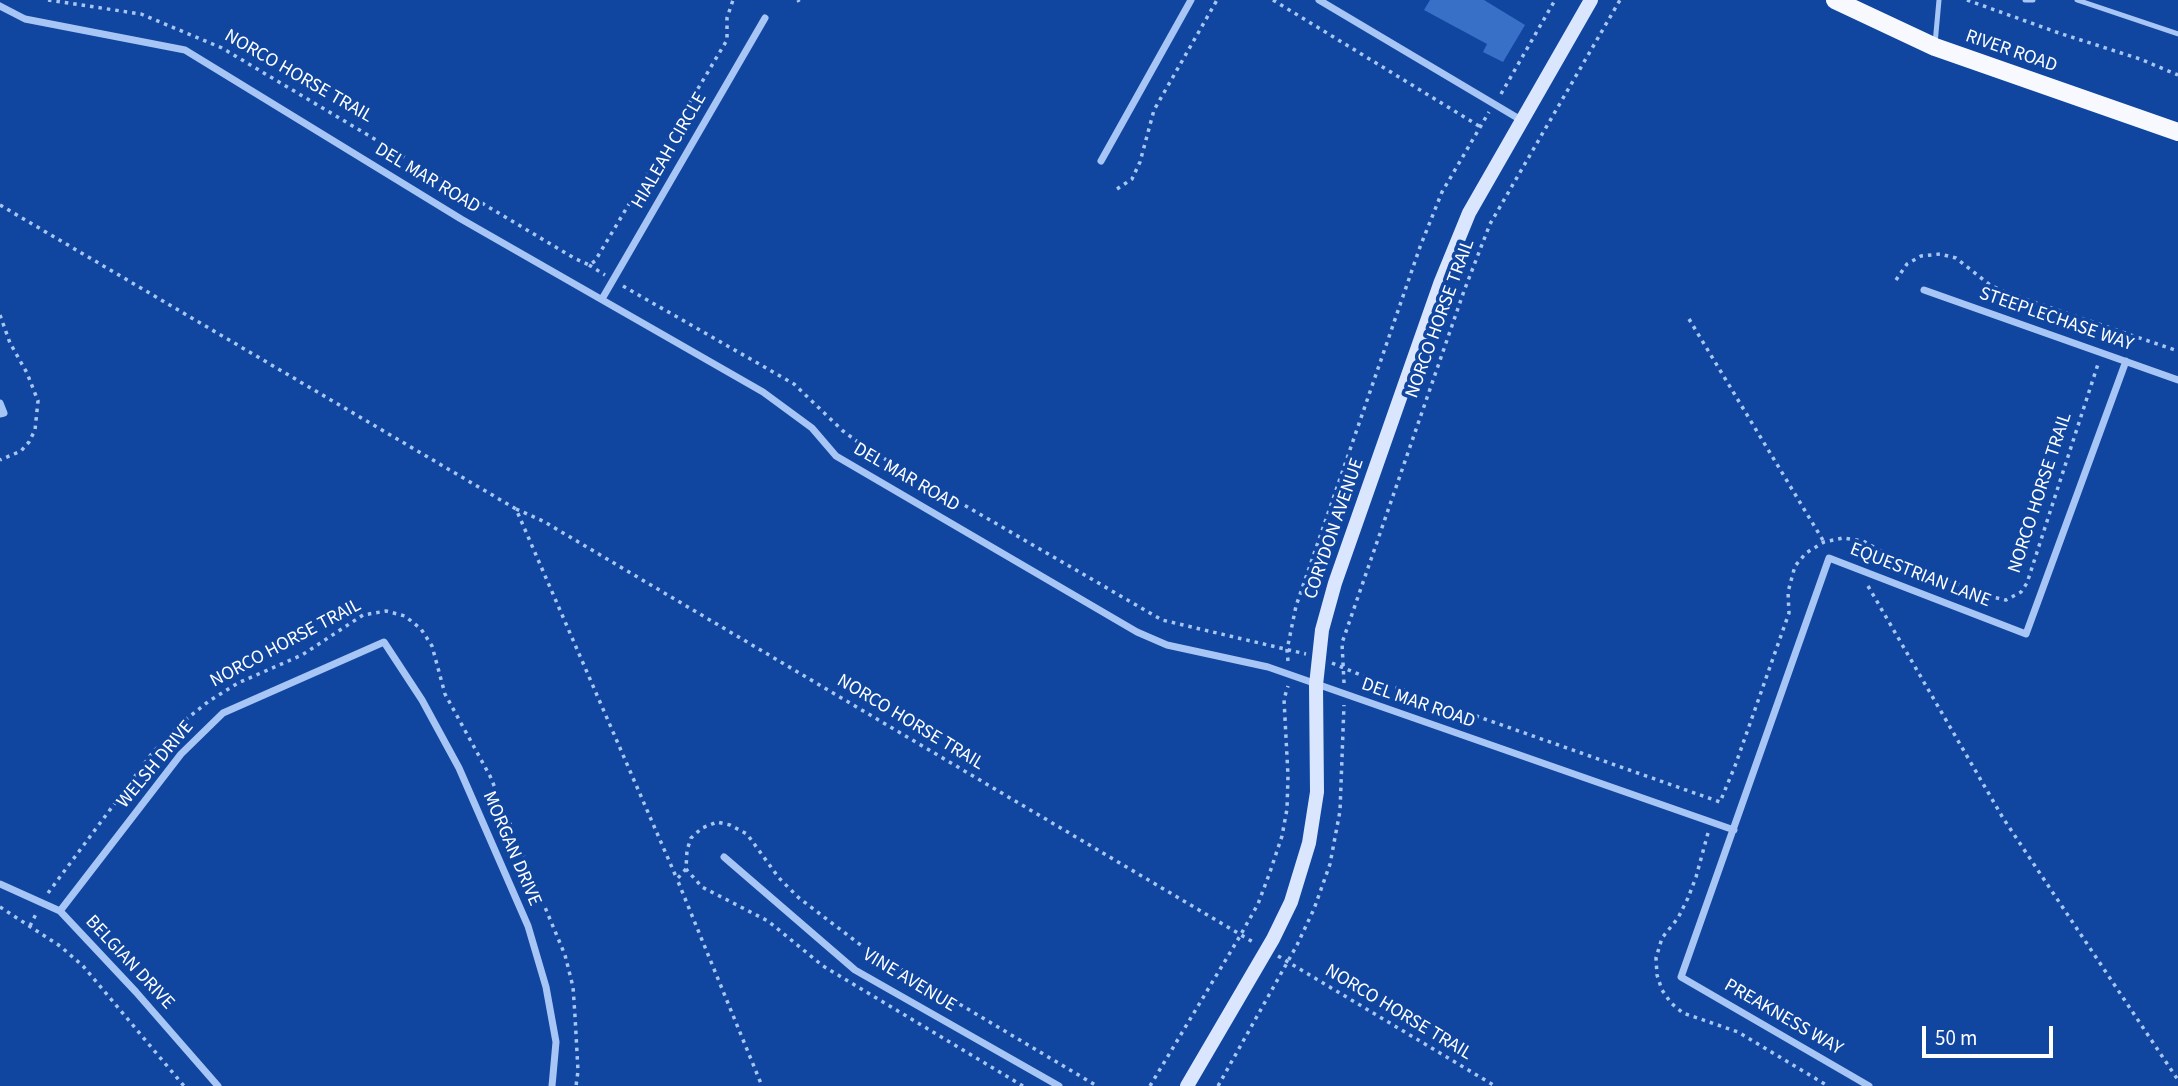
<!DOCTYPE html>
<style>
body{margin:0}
#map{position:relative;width:2178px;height:1086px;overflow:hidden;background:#1046a0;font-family:"Source Sans 3",sans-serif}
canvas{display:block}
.scale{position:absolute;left:1922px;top:1026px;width:131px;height:32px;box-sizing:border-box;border:4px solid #fff;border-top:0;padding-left:9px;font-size:21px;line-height:24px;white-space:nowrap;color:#fff;-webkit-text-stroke:5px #1046a0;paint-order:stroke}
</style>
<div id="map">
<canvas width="2178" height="1086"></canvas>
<div class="scale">50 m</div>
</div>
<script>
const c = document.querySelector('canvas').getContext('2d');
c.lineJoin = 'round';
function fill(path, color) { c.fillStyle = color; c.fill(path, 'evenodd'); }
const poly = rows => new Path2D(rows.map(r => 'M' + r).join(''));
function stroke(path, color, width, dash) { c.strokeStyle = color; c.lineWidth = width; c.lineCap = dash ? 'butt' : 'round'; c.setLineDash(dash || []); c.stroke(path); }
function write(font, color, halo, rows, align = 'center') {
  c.font = font + ' "Source Sans 3",sans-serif'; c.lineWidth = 7; c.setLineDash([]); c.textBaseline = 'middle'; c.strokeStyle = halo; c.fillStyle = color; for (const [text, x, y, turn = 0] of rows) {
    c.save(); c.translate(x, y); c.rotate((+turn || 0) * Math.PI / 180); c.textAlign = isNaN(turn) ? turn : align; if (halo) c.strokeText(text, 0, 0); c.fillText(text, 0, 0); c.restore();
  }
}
const building = poly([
 [1430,0,1484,0,1525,25,1503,62,1483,52,1487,44,1424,10]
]);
const path = poly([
 [48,0,141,14,222,48,574,258,589,265,595,261,727,40,727,18,733,0],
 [798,0,799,2],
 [1273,0,1479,126],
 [1967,0,2059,33,2140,59,2178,75],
 [1501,94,1555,0],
 [1117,189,1132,179,1140,162,1154,110,1217,0],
 [0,205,516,509,677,879],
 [589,265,605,275],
 [1896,280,1907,264,1921,256,1940,254,1956,258,1990,285,2007,293,2178,351],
 [623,286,794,384,843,431,866,448,1162,620,1306,654],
 [0,315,10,343,27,373,38,401,35,430,29,442,21,451,0,460],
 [1689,319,1824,542],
 [2105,343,2109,327],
 [516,509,543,521,1253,942],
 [1868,586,2003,818,2178,1080],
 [1288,661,1287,650,1296,606,1420,247,1442,192,1489,112],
 [1332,663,1363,676,1720,802,1735,766,1789,613,1788,592,1795,566,1806,553,1824,542,1843,538,1863,541,1902,563,1992,597,2006,600,2021,592,2027,583,2098,364],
 [1344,683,1342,643,1464,291,1490,224,1620,0],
 [1708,833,1696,877,1688,898,1678,918,1662,938,1656,958,1657,975,1662,990,1671,1003,1683,1013,1738,1032,1828,1086],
 [686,869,677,879,762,1086],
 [48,893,153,752,184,721,209,701,238,683,302,655,363,615,386,611,405,616,421,629,432,646,445,694,490,776,565,955,573,987,575,1016,578,1071,576,1086],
 [0,907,60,946,83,966,184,1086],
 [30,926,37,912],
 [1278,956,1495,1086],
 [1023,1086,823,966,768,921,702,887,686,869,687,850,691,838,702,828,717,822,730,825,747,834,779,878,799,898,862,946,1097,1086],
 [1150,1086,1240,936,1258,904,1270,872,1282,836,1287,809,1288,776,1284,699,1288,686],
 [1218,1086,1297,945,1314,909,1330,864,1340,811,1344,705]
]);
const lane = poly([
 [2025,0,2033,0],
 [2077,0,2178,34],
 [1935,44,1939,0]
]);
const street = poly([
 [1319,0,1521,120],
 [0,6,25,19,185,50,461,219,763,392,812,428,836,456,1137,632,1167,645,1268,667,1734,830],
 [1101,161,1191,0],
 [1924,290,2178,380],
 [602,299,765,18],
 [0,403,4,413,0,414],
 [724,857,855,970,1059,1086],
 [0,884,60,911,136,992,218,1086],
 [60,911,181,754,223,713,384,642,422,700,459,768,528,926,546,987,556,1042,552,1086],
 [1869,1086,1681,977,1829,558,2026,634,2126,361]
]);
const secondary = poly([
 [1187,1086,1273,939,1291,902,1309,843,1317,792,1316,685,1322,630,1335,583,1440,284,1469,213,1591,0]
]);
const primary = poly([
 [1835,0,1935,47,2178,132]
]);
const streetNames = [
 ["RIVER ROAD",2011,52,19],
 ["NORCO HORSE TRAIL",298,77,30],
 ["HIALEAH CIRCLE",670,151,-60],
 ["DEL MAR ROAD",427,179,31],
 ["NORCO HORSE TRAIL",1441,319,-70],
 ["STEEPLECHASE WAY",2056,320,19],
 ["DEL MAR ROAD",906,478,30],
 ["NORCO HORSE TRAIL",2041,493,-72],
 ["CORYDON AVENUE",1335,529,-71],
 ["EQUESTRIAN LANE",1920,576,21],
 ["NORCO HORSE TRAIL",286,644,-28],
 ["DEL MAR ROAD",1418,704,19],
 ["NORCO HORSE TRAIL",910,723,31],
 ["WELSH DRIVE",156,765,-50],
 ["MORGAN DRIVE",511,849,67],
 ["BELGIAN DRIVE",129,963,47],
 ["VINE AVENUE",909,981,31],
 ["NORCO HORSE TRAIL",1398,1013,31],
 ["PREAKNESS WAY",1783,1018,30]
];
fill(building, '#3970c7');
stroke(path, '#a8c6f5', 3.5, [3.5, 5]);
stroke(lane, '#a8c6f5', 5);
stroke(street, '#a8c6f5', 7);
stroke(secondary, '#d9e6fe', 14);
stroke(primary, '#f7f9ff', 18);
write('19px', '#fff', '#1046a0', streetNames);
</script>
